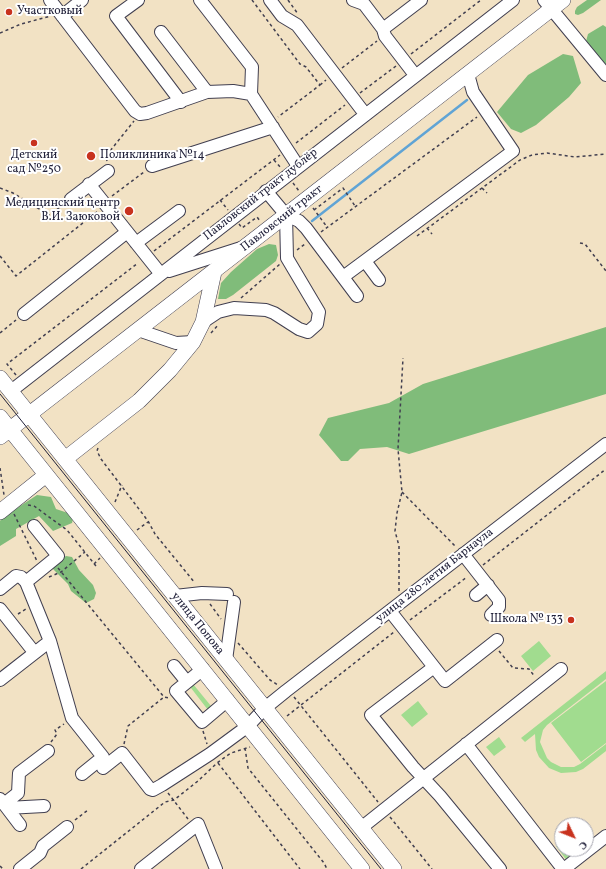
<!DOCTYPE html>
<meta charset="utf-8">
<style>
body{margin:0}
#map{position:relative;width:606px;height:869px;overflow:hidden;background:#f2e2c4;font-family:Vollkorn,serif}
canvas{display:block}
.north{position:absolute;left:554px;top:817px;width:40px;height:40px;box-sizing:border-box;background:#fff;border:1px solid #a7a7b1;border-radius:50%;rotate:133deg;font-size:11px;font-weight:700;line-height:16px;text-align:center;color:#22223b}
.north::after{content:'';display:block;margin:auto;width:14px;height:18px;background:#c8321e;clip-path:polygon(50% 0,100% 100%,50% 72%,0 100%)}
</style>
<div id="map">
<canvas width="606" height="869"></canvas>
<div class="north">С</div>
</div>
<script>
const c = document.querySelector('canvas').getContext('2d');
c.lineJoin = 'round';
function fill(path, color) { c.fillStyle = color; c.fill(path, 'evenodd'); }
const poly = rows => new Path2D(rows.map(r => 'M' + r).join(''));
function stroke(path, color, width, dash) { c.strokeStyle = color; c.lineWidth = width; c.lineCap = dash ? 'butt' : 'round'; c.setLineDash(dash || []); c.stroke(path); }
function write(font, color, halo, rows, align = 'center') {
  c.font = font + ' Vollkorn,serif'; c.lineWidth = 4; c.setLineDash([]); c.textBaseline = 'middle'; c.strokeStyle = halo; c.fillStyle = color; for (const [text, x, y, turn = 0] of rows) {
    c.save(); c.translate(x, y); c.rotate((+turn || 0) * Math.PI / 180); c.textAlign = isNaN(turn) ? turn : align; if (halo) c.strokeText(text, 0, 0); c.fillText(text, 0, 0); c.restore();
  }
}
const green = poly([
 [539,641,551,656,533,671,521,656],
 [606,671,606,679,547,725,543,730,540,742,547,758,551,762,561,767,574,767,580,764,606,744,606,751,583,769,576,772,561,773,549,768,539,757,536,750,535,734,525,742,521,738],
 [606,681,606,743,581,762,551,723],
 [193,684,211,706,208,710,191,688],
 [418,701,428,714,412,727,401,715],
 [499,737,506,747,494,756,486,747],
 [562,842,562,849,583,849,567,861,556,846]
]);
const forest = poly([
 [587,0,601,0,583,13,578,15,575,14,575,11,577,7],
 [603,25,606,27,606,78,585,45,588,34],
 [563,54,573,56,581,83,569,97,536,125,521,133,511,129,497,112,528,75],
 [269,244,276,245,278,255,276,261,233,295,226,299,218,299,221,283,231,272,257,249],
 [606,327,606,394,409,454,387,447,360,449,348,461,341,461,319,435,328,418,389,403,423,384],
 [37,495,51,497,56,509,68,513,73,519,72,523,53,531,39,516,16,529,16,536,0,546,0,521,2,518],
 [66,556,72,557,79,570,93,585,96,593,94,599,86,603,71,591,68,584,53,569,54,565]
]);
const stream = poly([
 [312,221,467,100]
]);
const path = poly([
 [252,0,300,64,306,67,320,85,278,117],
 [288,0,298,14],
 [0,33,21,24,51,16],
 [411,54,481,0],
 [342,68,377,41],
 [320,85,326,80],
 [360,93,396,66],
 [296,143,345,105],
 [274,160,281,168],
 [107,161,106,156,134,121],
 [293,183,299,191],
 [0,188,13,193,49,215,63,205],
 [482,188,487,193],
 [112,196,144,172],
 [220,200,228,210],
 [313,208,327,227],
 [314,210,343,188,355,206],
 [239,224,242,228,257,217,260,221],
 [427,228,432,234],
 [321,232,477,117],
 [417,236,520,160,532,155,547,153,575,157,606,154],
 [580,243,585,244,606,271],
 [297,250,305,244],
 [154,251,280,155],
 [0,256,16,276,98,211],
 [241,298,280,264],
 [0,333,16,320],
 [211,333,219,324],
 [16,375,7,364,138,263],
 [98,448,97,451,101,459,148,521,155,534,195,583],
 [0,468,4,495],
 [402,492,456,547],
 [115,502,122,485],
 [28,505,34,506,67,530,96,566],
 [14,514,37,561],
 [137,530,148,522],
 [94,564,100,558],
 [483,565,606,469],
 [58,568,164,697,169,698],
 [49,577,61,572,85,552],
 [399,591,399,546,395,531,397,513,402,492,398,449,403,358],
 [210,604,221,619],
 [18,614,26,609],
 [410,620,467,577],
 [238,643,270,680,278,685],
 [499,651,513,668,529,669,535,677],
 [294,697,378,802],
 [287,716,394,632],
 [203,731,207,744],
 [51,742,57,734,55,730,64,724],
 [124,744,128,726,164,697],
 [245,748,248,768,324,863,327,869],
 [218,763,300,869],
 [168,793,188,819],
 [390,817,432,869],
 [75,820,88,810],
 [0,866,3,869],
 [81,869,165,802,174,800,198,781,217,763,231,753,250,747]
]);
const minor = poly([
 [50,0,135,111,140,114,147,113,207,92,233,91,251,94,298,166],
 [138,0,116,16,181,102],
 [200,0,252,67,251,94],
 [270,0,282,16,297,25,365,114],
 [353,0,364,4,383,29,385,36,415,75],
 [544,0,606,75],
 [62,16,82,0],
 [383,29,421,0],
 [161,32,207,92],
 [152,166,273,127],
 [89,184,160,273],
 [266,191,286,215,299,221,306,228,357,296],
 [71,199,108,171],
 [136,243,179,211],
 [365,261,379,280],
 [169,271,241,248],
 [343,277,513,151,473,92,468,74],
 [24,314,127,232],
 [203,322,218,312,234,308,266,310,274,313,299,329,308,332,317,324,319,312,287,258,286,215],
 [138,330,176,343,193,342],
 [11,391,513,0],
 [463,554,499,600,499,607,491,615],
 [26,582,58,556,34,526],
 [0,589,16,576,21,577,26,582,50,641,0,680],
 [476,595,488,585],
 [175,596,202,593,227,594],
 [0,609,34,652],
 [390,611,445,681,497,640],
 [50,641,72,718,103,757,82,774],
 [226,660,234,602],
 [174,666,187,682],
 [434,667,371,715,413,767,440,796,500,869],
 [203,669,176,691,202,722,228,700],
 [466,744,563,869],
 [103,768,122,753,150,789,153,790,162,785,210,754,248,726,265,708,286,691,606,444],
 [0,799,4,804,18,793,19,773,48,751],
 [4,804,20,825],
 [7,808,44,806],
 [361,828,561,669],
 [20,869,40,853,43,846,67,827],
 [141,869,198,824,216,869],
 [564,869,606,836]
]);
const major = poly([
 [0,378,394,869],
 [0,417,362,869],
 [0,437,563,0],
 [65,459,139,401,170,370,193,342,203,322,214,272],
 [0,512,46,475]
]);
const tram = poly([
 [0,394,381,869]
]);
const markers = [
 [9,12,4,"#c8321e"],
 [34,143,4,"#c8321e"],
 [91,156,5,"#c8321e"],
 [129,211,5,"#c8321e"],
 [571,620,4,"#c8321e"]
];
const poiNames = [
 ["Участковый",17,12],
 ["Детский",34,156,"center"],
 ["сад №250",34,170,"center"],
 ["Поликлиника №14",100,156],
 ["Медицинский центр",120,204,"right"],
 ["В.И. Заюковой",120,218,"right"],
 ["Школа № 133",563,620,"right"]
];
const streetNames = [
 ["Павловский тракт дублёр",261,195,-38],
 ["Павловский тракт",282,219,-38],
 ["улица 280-летия Барнаула",435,576,-38],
 ["улица Попова",197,624,51]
];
fill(green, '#a1dc8f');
fill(forest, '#80bc7a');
stroke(stream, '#60a4d5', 2.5);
stroke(minor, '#413f50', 14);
stroke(major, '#413f50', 16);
stroke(path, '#413f50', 1.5, [3, 3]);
stroke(minor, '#fff', 12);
stroke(major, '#fff', 15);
stroke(tram, '#22223b', 1);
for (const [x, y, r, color] of markers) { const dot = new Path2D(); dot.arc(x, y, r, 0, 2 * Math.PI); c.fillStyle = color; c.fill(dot); stroke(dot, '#fff', 1.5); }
write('12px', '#22223b', '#fff', poiNames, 'left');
write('12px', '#22223b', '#fff', streetNames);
</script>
